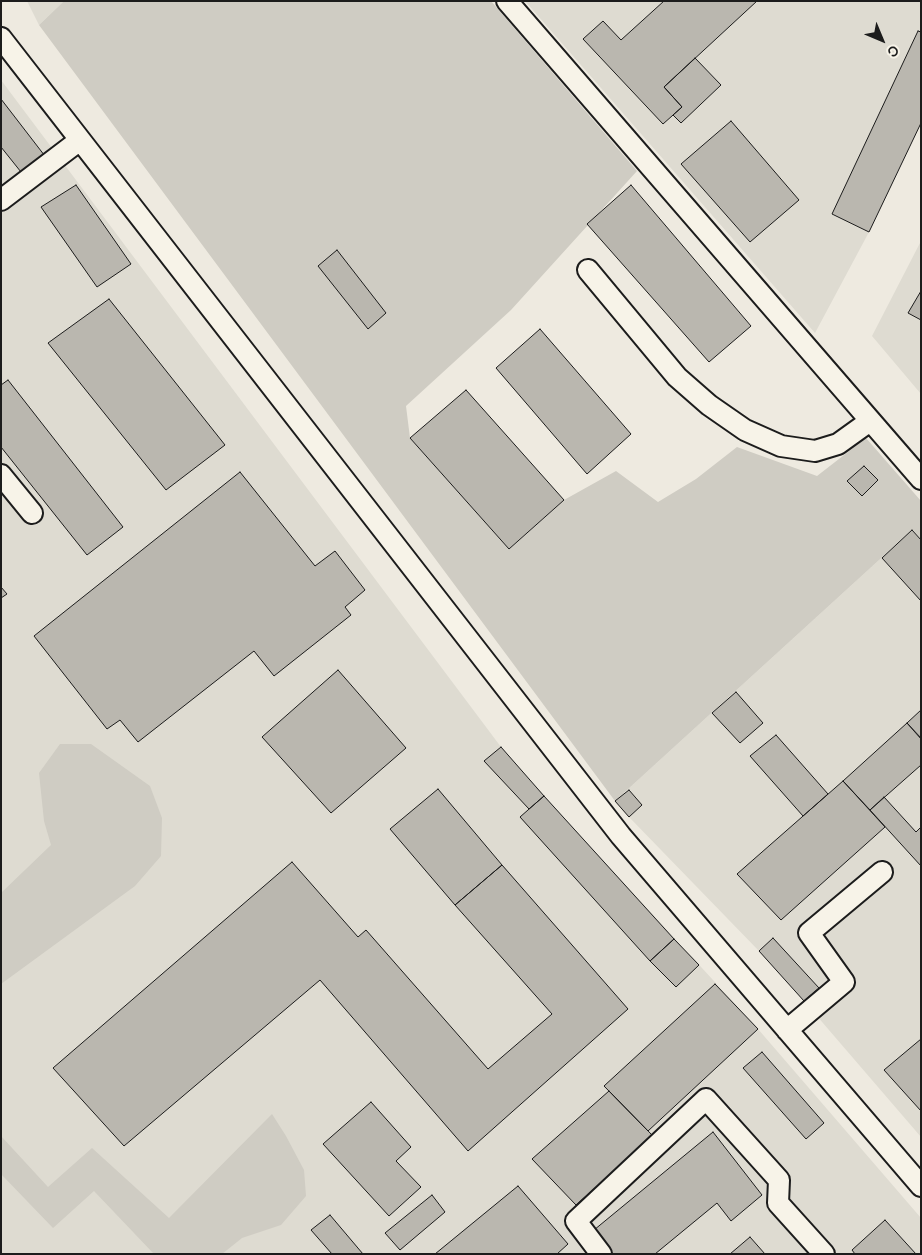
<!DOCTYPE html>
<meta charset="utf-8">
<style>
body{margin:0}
#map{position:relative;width:922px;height:1255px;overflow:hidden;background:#eeeae0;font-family:"Balsamiq Sans",sans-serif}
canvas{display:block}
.frame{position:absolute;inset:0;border:2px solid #1c1c1c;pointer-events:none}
.north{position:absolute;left:857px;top:15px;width:50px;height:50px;-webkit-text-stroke:4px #f7f3e8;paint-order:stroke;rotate:135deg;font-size:14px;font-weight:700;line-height:20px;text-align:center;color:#1c1c1c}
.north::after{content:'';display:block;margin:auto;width:18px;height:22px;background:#1c1c1c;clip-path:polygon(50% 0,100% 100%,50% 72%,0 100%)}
</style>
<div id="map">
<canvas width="922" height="1255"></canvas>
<div class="frame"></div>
<div class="north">С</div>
</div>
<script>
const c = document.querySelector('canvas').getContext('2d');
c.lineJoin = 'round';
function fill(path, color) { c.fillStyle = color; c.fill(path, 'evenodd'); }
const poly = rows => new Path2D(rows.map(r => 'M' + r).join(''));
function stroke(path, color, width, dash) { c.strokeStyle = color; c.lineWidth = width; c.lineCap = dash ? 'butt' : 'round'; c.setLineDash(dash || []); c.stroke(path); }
const built = poly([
 [27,1,64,1,39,25],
 [525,1,921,1,921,123,869,232,815,333],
 [1,80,501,747,544,796,758,1029,921,1218,921,1254,1,1254],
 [921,241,921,394,872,336],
 [912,530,921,540,921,1137,804,1001,759,951,629,817,615,801]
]);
const green = poly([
 [64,1,491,1,637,171,511,310,406,406,410,438,509,549,564,500,616,471,658,502,696,479,737,447,817,476,866,438,921,501,921,540,912,530,615,801,39,25],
 [60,744,91,744,150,786,162,818,161,856,135,886,1,984,1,893,51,845,44,821,39,773],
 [272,1114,286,1136,304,1170,306,1196,281,1225,242,1238,222,1254,154,1254,94,1191,53,1228,1,1174,1,1136,48,1187,92,1148,169,1218]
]);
const building = poly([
 [664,1,757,1,664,87,682,107,663,124,583,39,603,21,621,40,664,1],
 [918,31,921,32,921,123,869,232,832,214,918,31],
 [695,58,721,85,681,123,673,115,682,107,664,87,695,58],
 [1,99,48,160,25,177,1,147,1,99],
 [731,121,799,200,750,242,681,164,731,121],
 [76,185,131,264,97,287,41,207,76,185],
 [631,185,751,326,709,362,587,224,631,185],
 [337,250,386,313,368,329,318,266,337,250],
 [921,291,921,320,908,313,921,291],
 [109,299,225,445,166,490,48,343,109,299],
 [540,329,631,434,587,474,496,368,540,329],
 [8,380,123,527,87,555,1,447,1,385,8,380],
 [466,390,564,500,509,549,410,438,466,390],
 [864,466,878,480,862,496,847,481,864,466],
 [240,472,315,566,335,551,365,590,345,607,351,615,274,676,254,651,138,742,120,720,107,729,34,636,240,472],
 [912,530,921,540,921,601,882,558,912,530],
 [1,587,7,594,1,598,1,587],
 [338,670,406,748,331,813,262,737,338,670],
 [736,692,763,723,740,743,712,713,736,692],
 [921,710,921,738,907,723,921,710],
 [907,723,921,739,921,765,870,810,843,781,907,723],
 [776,735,828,794,803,816,750,756,776,735],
 [501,747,544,796,529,809,484,761,501,747],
 [843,781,885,827,781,920,737,874,843,781],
 [438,789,502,865,455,905,390,829,438,789],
 [629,790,642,805,629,817,615,801,629,790],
 [544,796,674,939,650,961,520,817,544,796],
 [884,797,916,832,921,827,921,866,870,810,884,797],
 [292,862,358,937,366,930,488,1069,552,1014,455,905,502,865,628,1009,468,1151,320,980,124,1146,53,1068,292,862],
 [773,938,819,988,804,1001,759,951,773,938],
 [674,939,699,965,676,987,650,961,674,939],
 [715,984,758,1029,648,1131,604,1086,715,984],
 [921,1039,921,1111,884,1070,921,1039],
 [762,1052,824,1123,806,1139,743,1068,762,1052],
 [609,1091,653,1136,576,1205,532,1159,609,1091],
 [371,1102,411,1147,396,1161,421,1187,389,1216,323,1144,371,1102],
 [713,1132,762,1195,731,1221,717,1203,655,1254,613,1254,594,1230,713,1132],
 [518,1186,568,1244,557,1254,435,1254,518,1186],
 [432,1195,445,1212,400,1250,385,1233,432,1195],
 [330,1215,363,1254,332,1254,311,1230,330,1215],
 [885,1220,916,1254,855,1254,852,1250,885,1220],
 [750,1237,765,1254,730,1254,750,1237]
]);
const minor = poly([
 [507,1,921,479],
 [1,38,621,836,921,1186],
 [1,200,80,140],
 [588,270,677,377,709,405,745,430,781,446,815,451,838,444,870,421],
 [1,475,32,513],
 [787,1030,844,982,809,933,882,872],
 [601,1254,576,1221,706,1099,779,1180,778,1203,824,1254]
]);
fill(built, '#dedbd1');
fill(green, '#cfccc3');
fill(building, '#bab7af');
stroke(building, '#1c1c1c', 1);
stroke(minor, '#1c1c1c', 24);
stroke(minor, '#f7f3e8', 20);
</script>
